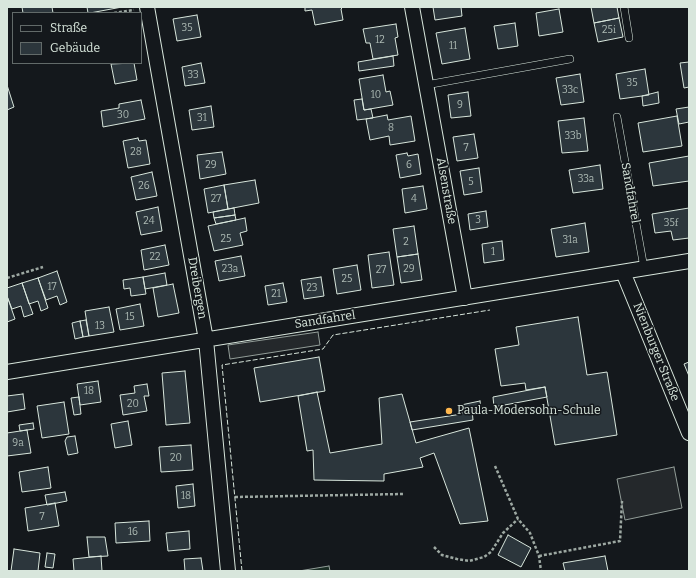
<!DOCTYPE html>
<meta charset="utf-8">
<style>
body{margin:0}
#map{position:relative;width:696px;height:578px;overflow:hidden;background:#14181c;font-family:Bitter,serif}
canvas{display:block}
.frame{position:absolute;inset:0;border:8px solid #d8e6dc;pointer-events:none}
.legend{position:absolute;left:12px;top:12px;width:130px;height:52px;box-sizing:border-box;background:#14181c;border:1px solid #626a69;margin:0;padding:5px 7px;list-style:none;font-size:12px;color:#d8e6dc}
.legend li{display:flex;align-items:center;gap:8px;height:20px}
.legend b{width:20px;border:1px solid #626a69}
</style>
<div id="map">
<canvas width="696" height="578"></canvas>
<div class="frame"></div>
<ul class="legend">
<li><b style="height:5px;background:#14181c"></b>Straße</li>
<li><b style="height:11px;background:#2c363c"></b>Gebäude</li>
</ul>
</div>
<script>
const c = document.querySelector('canvas').getContext('2d');
c.lineJoin = 'round';
function fill(path, color) { c.fillStyle = color; c.fill(path, 'evenodd'); }
const poly = rows => new Path2D(rows.map(r => 'M' + r).join(''));
function stroke(path, color, width, dash) { c.strokeStyle = color; c.lineWidth = width; c.lineCap = dash ? 'butt' : 'round'; c.setLineDash(dash || []); c.stroke(path); }
function write(font, color, halo, rows, align = 'center') {
  c.font = font + ' Bitter,serif'; c.lineWidth = 3; c.setLineDash([]); c.textBaseline = 'middle'; c.strokeStyle = halo; c.fillStyle = color; for (const [text, x, y, turn = 0] of rows) {
    c.save(); c.translate(x, y); c.rotate((+turn || 0) * Math.PI / 180); c.textAlign = isNaN(turn) ? turn : align; if (halo) c.strokeText(text, 0, 0); c.fillText(text, 0, 0); c.restore();
  }
}
const green = poly([
 [329,566,330,571,299,571,329,566]
]);
const parking = poly([
 [318,332,320,345,230,359,228,345,318,332],
 [674,467,682,508,625,520,617,479,674,467]
]);
const building = poly([
 [22,7,52,7,53,13,23,13,22,7],
 [87,7,122,7,90,13,88,13,87,7],
 [305,7,343,7,341,9,343,20,315,25,312,10,305,11,305,7],
 [433,7,461,7,462,16,435,20,433,7],
 [591,7,617,7,619,18,594,23,591,7],
 [559,9,563,32,539,36,536,13,559,9],
 [197,15,201,37,177,41,173,19,197,15],
 [619,18,623,37,598,42,594,23,619,18],
 [515,23,518,46,498,49,494,26,515,23],
 [396,24,398,37,395,38,398,55,373,59,370,43,366,43,363,29,396,24],
 [465,28,470,59,442,64,436,33,465,28],
 [393,56,394,66,359,71,358,62,393,56],
 [689,62,689,87,684,88,680,63,689,62],
 [134,63,137,80,115,84,111,64,134,63],
 [201,63,205,83,185,86,182,67,201,63],
 [645,69,649,95,620,99,616,74,645,69],
 [580,74,584,102,561,105,556,78,580,74],
 [383,75,386,92,390,91,393,105,364,110,359,79,383,75],
 [7,85,14,107,7,110,7,85],
 [468,92,471,116,451,118,448,95,468,92],
 [658,92,659,103,643,106,642,96,658,92],
 [362,99,364,110,371,109,373,118,357,120,354,100,362,99],
 [141,100,145,119,103,127,101,111,119,108,119,104,141,100],
 [211,106,214,127,192,130,189,110,211,106],
 [689,107,689,122,679,124,676,109,689,107],
 [387,115,388,120,411,116,415,141,390,145,389,136,370,140,366,119,387,115],
 [677,116,682,146,643,152,638,123,677,116],
 [584,118,588,151,562,153,558,121,584,118],
 [474,134,478,158,457,161,453,137,474,134],
 [138,138,139,141,146,140,150,164,128,168,123,141,138,138],
 [222,152,226,174,200,179,197,155,222,152],
 [407,153,408,156,418,154,421,174,400,178,396,155,407,153],
 [689,156,689,181,653,186,649,163,689,156],
 [600,165,603,189,573,193,569,170,600,165],
 [479,168,482,192,464,195,460,171,479,168],
 [152,172,157,196,136,200,131,177,152,172],
 [255,180,259,203,228,209,224,185,255,180],
 [224,185,228,209,208,213,204,189,224,185],
 [423,186,427,209,405,213,402,189,423,186],
 [158,207,162,231,141,235,136,212,158,207],
 [234,208,235,215,214,218,213,212,234,208],
 [689,208,689,238,673,240,671,231,655,233,652,214,689,208],
 [486,211,488,227,470,230,468,214,486,211],
 [235,215,236,220,216,224,214,218,235,215],
 [245,218,247,231,240,233,243,245,214,251,208,226,245,218],
 [585,223,589,252,556,257,551,229,585,223],
 [414,226,418,254,397,257,393,229,414,226],
 [502,241,504,260,484,263,482,244,502,241],
 [165,245,169,265,144,270,141,250,165,245],
 [389,252,394,285,372,288,368,255,389,252],
 [418,254,422,280,401,283,397,257,418,254],
 [241,256,245,276,219,281,215,261,241,256],
 [357,265,361,290,337,294,333,269,357,265],
 [57,271,67,302,60,305,57,296,46,300,38,278,57,271],
 [165,273,167,285,145,289,143,277,165,273],
 [143,277,146,294,131,296,130,288,124,289,123,280,143,277],
 [321,277,324,296,304,299,301,280,321,277],
 [38,278,48,308,41,311,38,301,29,304,22,283,38,278],
 [22,283,33,314,24,317,21,306,12,309,7,296,7,288,22,283],
 [283,283,287,302,268,305,265,286,283,283],
 [173,284,179,313,158,317,153,288,173,284],
 [7,296,15,319,7,322,7,296],
 [140,304,144,326,120,330,116,309,140,304],
 [109,307,114,332,89,336,85,311,109,307],
 [578,317,587,375,607,372,617,435,555,445,545,387,526,390,525,383,501,386,495,349,519,345,516,327,578,317],
 [86,320,89,336,83,337,80,321,86,320],
 [80,321,83,337,75,339,72,323,80,321],
 [319,357,325,391,260,402,254,368,319,357],
 [689,362,689,376,684,364,689,362],
 [185,371,190,423,166,425,162,373,185,371],
 [98,381,101,402,80,405,77,384,98,381],
 [147,384,149,396,144,396,147,411,123,415,120,395,135,393,134,386,147,384],
 [545,387,547,397,494,407,493,397,545,387],
 [317,392,330,453,382,444,379,398,402,394,416,443,469,428,488,521,460,524,434,453,420,458,423,467,384,474,384,481,314,480,313,450,307,451,298,396,317,392],
 [23,394,25,409,7,412,7,396,23,394],
 [79,397,81,414,74,415,71,398,79,397],
 [480,401,481,409,472,410,473,420,412,430,410,422,462,414,461,405,480,401],
 [64,402,69,434,42,438,37,406,64,402],
 [128,421,132,445,115,448,111,424,128,421],
 [33,423,34,429,20,431,19,425,33,423],
 [27,430,31,453,7,456,7,433,27,430],
 [75,436,78,453,68,455,65,441,67,437,75,436],
 [191,445,193,470,161,472,159,447,191,445],
 [48,467,51,488,22,492,19,472,48,467],
 [193,484,195,506,178,508,176,486,193,484],
 [65,492,67,501,47,505,45,495,65,492],
 [55,503,59,526,28,531,25,508,55,503],
 [149,521,150,541,116,543,115,523,149,521],
 [189,531,190,549,168,551,166,533,189,531],
 [508,535,531,548,521,567,498,555,508,535],
 [87,537,105,537,108,556,89,557,87,537],
 [14,549,40,553,38,571,11,571,14,549],
 [47,553,55,554,53,568,45,567,47,553],
 [101,556,102,571,74,571,73,559,101,556],
 [605,556,608,571,565,571,563,563,605,556],
 [201,558,203,571,185,571,184,559,201,558]
]);
const path = poly([
 [114,13,134,10],
 [7,278,43,267],
 [495,466,518,519,530,533,539,556,541,571],
 [235,497,404,494],
 [434,547,442,555,457,559,469,561,484,557,491,552,503,533,518,519],
 [539,556,620,541,622,501]
]);
const lane = poly([
 [624,7,629,38],
 [426,85,570,59],
 [617,117,644,268]
]);
const street = poly([
 [147,7,206,340,228,571],
 [412,7,465,298],
 [623,272,689,433],
 [7,372,689,261]
]);
const fence = poly([
 [242,571,222,365,323,349,333,335,490,310]
]);
const markers = [
 [449,411,4,"#ffb74d"]
];
const numberNames = [
 ["35",187,28],
 ["25i",609,30],
 ["12",380,40],
 ["11",453,46],
 ["33",193,75],
 ["35",632,83],
 ["33c",570,90],
 ["10",376,95],
 ["9",460,105],
 ["30",123,115],
 ["31",202,118],
 ["8",391,128],
 ["33b",573,136],
 ["7",466,148],
 ["28",136,152],
 ["29",211,165],
 ["6",409,165],
 ["33a",586,179],
 ["5",471,182],
 ["26",144,186],
 ["27",216,199],
 ["4",414,199],
 ["3",478,220],
 ["24",149,221],
 ["35f",671,223],
 ["25",226,239],
 ["31a",570,240],
 ["2",406,242],
 ["1",493,252],
 ["22",155,257],
 ["23a",230,269],
 ["29",409,269],
 ["27",381,270],
 ["25",347,279],
 ["17",52,287],
 ["23",312,288],
 ["21",276,294],
 ["15",130,317],
 ["13",100,326],
 ["18",89,391],
 ["20",133,404],
 ["9a",18,443],
 ["20",176,458],
 ["18",186,496],
 ["7",42,517],
 ["16",133,532]
];
const streetNames = [
 ["Alsenstraße",446,191,80],
 ["Sandfahrel",630,193,80],
 ["Dreibergen",197,288,80],
 ["Sandfahrel",325,320,-9],
 ["Nienburger Straße",656,352,68]
];
const poiNames = [
 ["Paula-Modersohn-Schule",457,411]
];
fill(green, '#1a2d24');
stroke(green, '#939e99', 1);
fill(parking, '#24282b');
stroke(parking, '#939e99', 1);
fill(building, '#2c363c');
stroke(building, '#d8e6dc', 1);
stroke(lane, '#d8e6dc', 8);
stroke(street, '#d8e6dc', 16);
stroke(path, '#9da8a2', 2.5, [3, 2]);
stroke(lane, '#14181c', 7);
stroke(street, '#14181c', 14);
stroke(fence, '#d8e6dc', 1, [5, 2]);
for (const [x, y, r, color] of markers) { const dot = new Path2D(); dot.arc(x, y, r, 0, 2 * Math.PI); c.fillStyle = color; c.fill(dot); stroke(dot, '#14181c', 1.5); }
write('10px', '#adbab4', null, numberNames);
write('12px', '#d8e6dc', '#14181c', streetNames);
write('12px', '#d8e6dc', '#14181c', poiNames, 'left');
</script>
